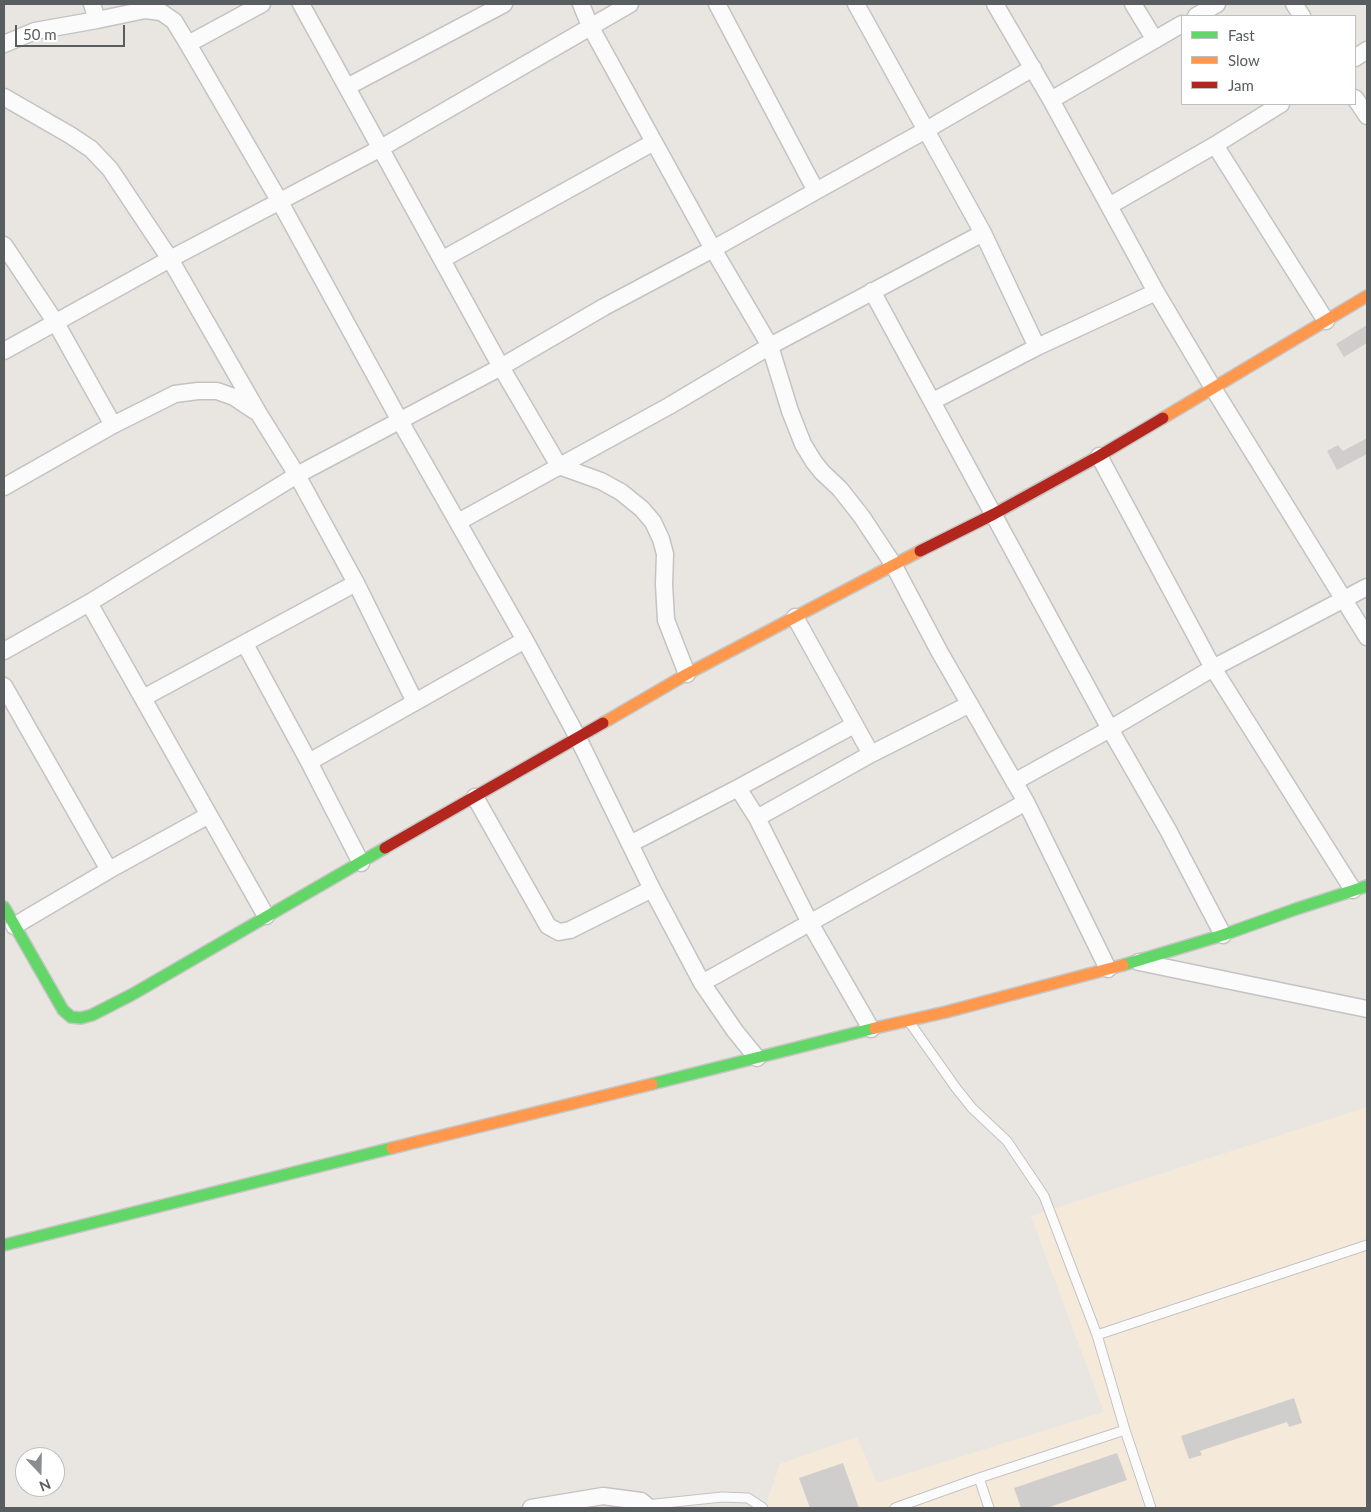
<!DOCTYPE html>
<style>
body{margin:0}
#map{position:relative;width:1371px;height:1512px;overflow:hidden;background:#e9e6e2;font-family:Lato,sans-serif}
canvas{display:block}
.frame{position:absolute;inset:0;border:5px solid #585d60;pointer-events:none}
.legend{position:absolute;left:1181px;top:15px;width:175px;height:90px;box-sizing:border-box;background:#fff;border:1px solid #bcbebf;margin:0;padding:6px 9px;list-style:none;font-size:15px;color:#585d60}
.legend li{display:flex;align-items:center;gap:10px;height:25px}
.legend b{width:25px;border:1px solid #bcbebf}
.north{position:absolute;left:15px;top:1447px;width:50px;height:50px;box-sizing:border-box;background:#fff;border:1px solid #bcbebf;border-radius:50%;rotate:159deg;font-size:14px;font-weight:700;line-height:20px;text-align:center;color:#585d60}
.north::after{content:'';display:block;margin:auto;width:18px;height:22px;background:#8b8d8e;clip-path:polygon(50% 0,100% 100%,50% 72%,0 100%)}
.scale{position:absolute;left:15px;top:25px;width:110px;height:22px;box-sizing:border-box;border:2px solid #585d60;border-top:0;padding-left:6px;font-size:15px;line-height:18px;white-space:nowrap;color:#585d60;-webkit-text-stroke:4px #fff;paint-order:stroke}
</style>
<div id="map">
<canvas width="1371" height="1512"></canvas>
<div class="frame"></div>
<ul class="legend">
<li><b style="height:6px;background:#63d668"></b>Fast</li>
<li><b style="height:6px;background:#ff974d"></b>Slow</li>
<li><b style="height:6px;background:#b3261e"></b>Jam</li>
</ul>
<div class="north">N</div>
<div class="scale">50 m</div>
</div>
<script>
const c = document.querySelector('canvas').getContext('2d');
c.lineJoin = 'round';
function fill(path, color) { c.fillStyle = color; c.fill(path, 'evenodd'); }
const poly = rows => new Path2D(rows.map(r => 'M' + r).join(''));
function stroke(path, color, width, dash) { c.strokeStyle = color; c.lineWidth = width; c.lineCap = dash ? 'butt' : 'round'; c.setLineDash(dash || []); c.stroke(path); }
const commercial = poly([
 [1367,1107,1367,1508,765,1508,780,1464,857,1437,877,1483,1104,1412,1031,1216]
]);
const building = poly([
 [1367,325,1367,343,1344,357,1336,344],
 [1367,438,1367,454,1337,470,1327,451,1338,445,1343,451],
 [1294,1398,1302,1423,1289,1427,1287,1422,1200,1451,1202,1455,1189,1459,1181,1436],
 [1117,1453,1127,1480,1047,1508,1021,1508,1014,1488],
 [843,1463,859,1508,810,1508,799,1478]
]);
const lane = poly([
 [910,1023,956,1088,972,1108,1007,1141,1044,1196,1097,1335,1125,1430,1151,1508],
 [1097,1335,1367,1245],
 [979,1478,989,1508],
 [646,1505,722,1497,748,1498,763,1508],
 [895,1508,979,1478,1125,1430]
]);
const street = poly([
 [92,4,97,20],
 [301,4,501,367,559,466,601,481,621,492,642,509,653,522,661,539,665,554,664,584,666,620,687,674],
 [581,4,590,26,713,249,770,346,790,411,803,444,814,462,822,472,840,489,862,517,893,564,939,651,1026,802,1108,969],
 [717,4,816,191],
 [856,4,983,233,1037,347],
 [995,4,1051,100,1156,292,1213,388,1367,637],
 [1133,4,1155,40],
 [1294,4,1302,16],
 [1196,16,1217,4],
 [4,44,35,31,97,20,145,10,161,12,174,21,188,44,280,202,400,421,525,640,577,736,652,889,702,983,735,1031,757,1058],
 [188,44,262,4],
 [1355,58,1367,50],
 [347,87,504,4],
 [4,97,70,135,91,149,110,169,170,259,259,414,297,475,356,583,415,702],
 [1355,98,1367,116],
 [1051,100,1182,24],
 [1215,145,1326,321],
 [1109,206,1215,145,1281,104],
 [4,245,56,323,113,425],
 [443,259,654,142],
 [872,291,1110,729,1168,830,1223,935],
 [4,351,170,259,381,148,630,4],
 [933,401,1037,347,1156,292],
 [1099,456,1213,668,1353,890],
 [4,487,113,425,175,394,198,391,217,391,234,397,255,411],
 [458,522,669,406,770,346,983,233],
 [89,603,266,916],
 [795,617,871,754],
 [245,644,309,762,361,863],
 [4,651,89,603,297,475,501,367,604,307,713,249,816,191,926,130,1033,68],
 [4,686,109,870],
 [143,698,356,583],
 [309,762,525,640],
 [1014,782,1110,729,1213,668,1367,587],
 [738,788,757,818,810,923,871,1029],
 [475,797,548,926,559,932,570,930,652,889],
 [757,818,871,754,970,704],
 [630,844,738,788,854,725],
 [14,926,109,870,209,815],
 [1139,962,1367,1009],
 [702,983,1026,802],
 [531,1508,603,1496,641,1501,646,1505,647,1508]
]);
const fast = poly([
 [4,907,63,1010,71,1017,81,1018,92,1015,133,994,385,848],
 [1123,965,1223,935,1296,909,1367,886],
 [652,1084,875,1028],
 [4,1245,392,1148]
]);
const slow = poly([
 [1163,418,1367,296],
 [603,723,687,674,920,551],
 [875,1028,946,1012,1123,965],
 [392,1148,652,1084]
]);
const jam = poly([
 [920,551,994,514,1099,456,1163,418],
 [385,848,603,723]
]);
fill(commercial, '#f5ead9');
fill(building, '#d0cecc');
stroke(lane, '#c4c3c3', 11);
stroke(street, '#c4c3c3', 19);
stroke(fast, '#c5c5c4', 14);
stroke(slow, '#c5c5c4', 14);
stroke(jam, '#c5c5c4', 14);
stroke(lane, '#fcfbfb', 9);
stroke(street, '#fcfbfb', 16);
stroke(fast, '#63d668', 11);
stroke(slow, '#ff974d', 11);
stroke(jam, '#b3261e', 11);
</script>
